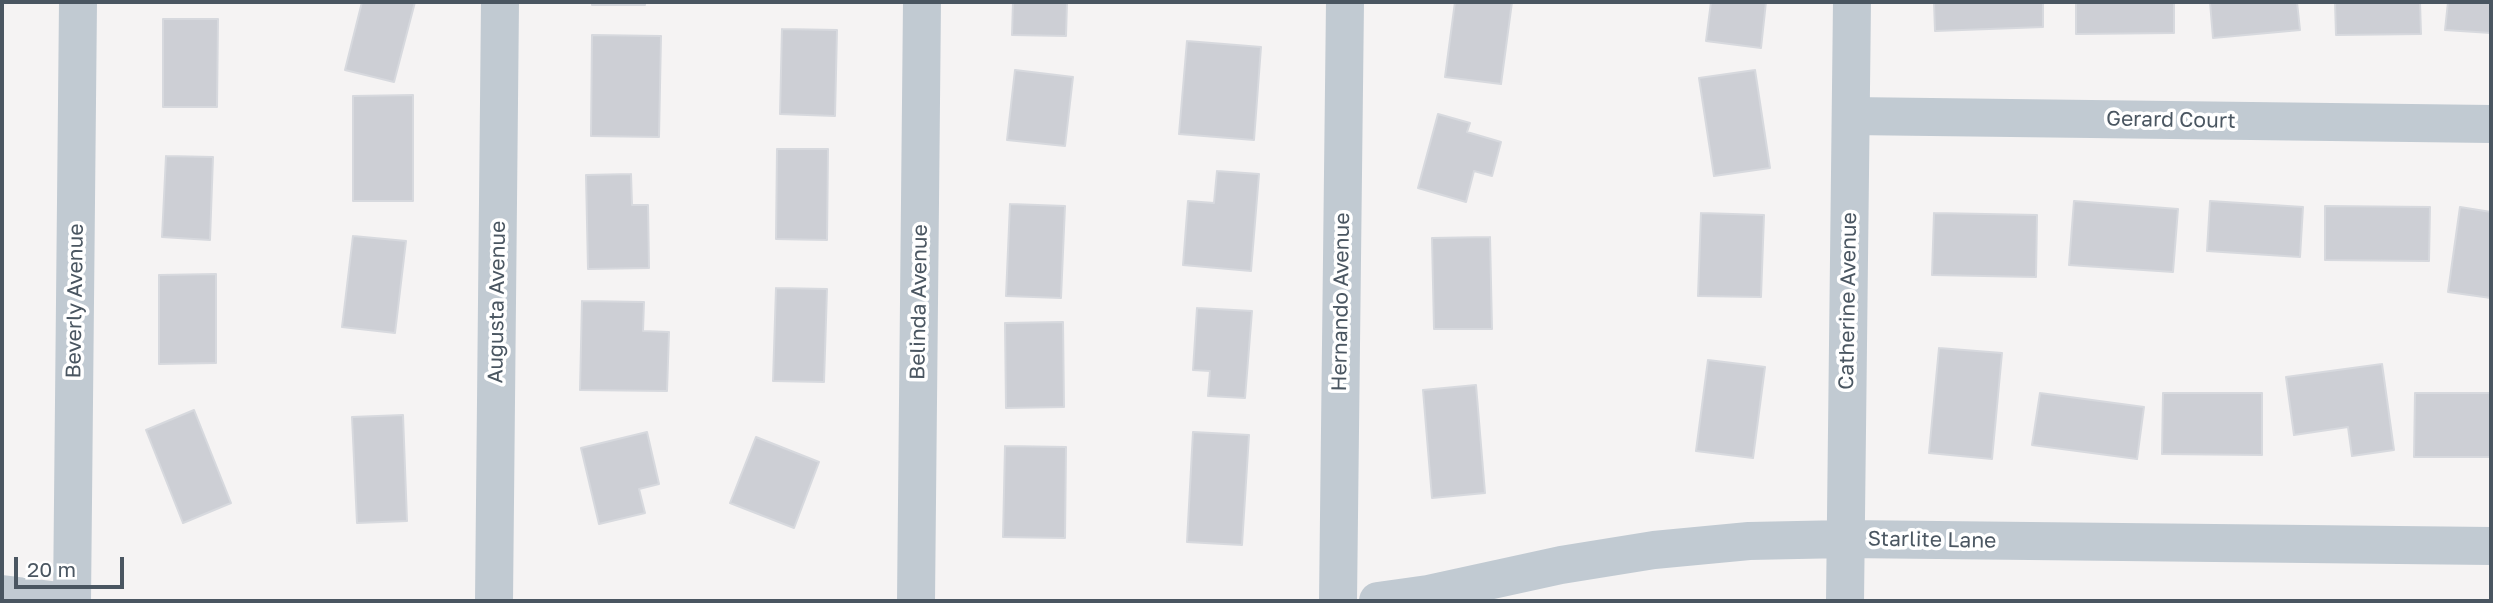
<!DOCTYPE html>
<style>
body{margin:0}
#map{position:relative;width:2493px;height:603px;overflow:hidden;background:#f5f3f3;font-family:"Golos Text",sans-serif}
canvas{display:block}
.frame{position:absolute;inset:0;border:4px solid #4a5661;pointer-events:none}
.scale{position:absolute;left:14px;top:557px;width:110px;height:32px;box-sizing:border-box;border:4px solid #4a5661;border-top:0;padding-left:9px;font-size:21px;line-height:24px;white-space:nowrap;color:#4a5661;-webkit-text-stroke:5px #fff;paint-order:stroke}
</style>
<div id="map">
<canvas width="2493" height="603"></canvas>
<div class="frame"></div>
<div class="scale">20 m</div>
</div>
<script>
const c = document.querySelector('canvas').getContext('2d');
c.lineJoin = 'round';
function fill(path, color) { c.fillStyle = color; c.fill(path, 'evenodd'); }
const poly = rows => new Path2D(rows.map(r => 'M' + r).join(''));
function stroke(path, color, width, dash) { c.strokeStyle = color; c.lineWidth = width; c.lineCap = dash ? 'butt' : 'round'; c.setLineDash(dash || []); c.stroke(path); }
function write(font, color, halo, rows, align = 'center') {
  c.font = font + ' "Golos Text",sans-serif'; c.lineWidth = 7; c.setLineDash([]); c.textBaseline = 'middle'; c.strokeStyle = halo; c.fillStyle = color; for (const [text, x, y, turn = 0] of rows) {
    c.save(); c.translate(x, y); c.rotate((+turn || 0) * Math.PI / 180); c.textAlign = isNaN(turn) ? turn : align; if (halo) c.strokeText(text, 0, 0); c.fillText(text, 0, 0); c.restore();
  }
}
const building = poly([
 [362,2,415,2,394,82,345,70,362,2],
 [592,2,645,2,645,5,592,5,592,2],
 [1013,2,1067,2,1066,36,1012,35,1013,2],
 [1455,2,1512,2,1501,84,1445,77,1455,2],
 [1711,2,1766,2,1761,48,1706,41,1711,2],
 [1934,2,2043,2,2043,27,1935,31,1934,2],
 [2076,2,2174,2,2174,33,2076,34,2076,2],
 [2210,2,2297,2,2300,30,2213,38,2210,2],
 [2335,2,2420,2,2421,34,2336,35,2335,2],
 [2448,2,2491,2,2491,33,2445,30,2448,2],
 [163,19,218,19,217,107,163,107,163,19],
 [782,29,837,30,835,116,780,114,782,29],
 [592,35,661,36,659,137,591,136,592,35],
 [1187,41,1261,47,1254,140,1179,134,1187,41],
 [1015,70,1073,77,1065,146,1007,140,1015,70],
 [1755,70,1770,168,1714,176,1699,78,1755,70],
 [413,95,413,201,353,201,353,96,413,95],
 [1438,114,1470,123,1467,132,1501,142,1492,176,1474,171,1466,202,1418,188,1438,114],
 [777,149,828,149,827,240,776,239,777,149],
 [166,156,213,157,210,240,162,237,166,156],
 [1217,171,1259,174,1251,271,1183,265,1188,201,1214,203,1217,171],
 [631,174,632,205,648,205,649,268,588,269,586,175,631,174],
 [2074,201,2178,209,2173,272,2069,265,2074,201],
 [2210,201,2303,207,2300,257,2207,251,2210,201],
 [1010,204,1065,206,1061,298,1006,296,1010,204],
 [2325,206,2430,207,2429,261,2325,260,2325,206],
 [2460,207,2491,212,2491,298,2448,292,2460,207],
 [1701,213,1764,215,1761,297,1698,296,1701,213],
 [1934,213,2037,215,2036,277,1932,275,1934,213],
 [353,236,406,241,395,333,342,327,353,236],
 [1490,237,1492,329,1434,329,1432,238,1490,237],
 [216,274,216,363,159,364,159,275,216,274],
 [776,288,827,289,824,382,773,381,776,288],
 [582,301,644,302,643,331,669,332,667,391,580,390,582,301],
 [1197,308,1252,311,1245,398,1208,396,1210,371,1193,370,1197,308],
 [1063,322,1064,407,1006,408,1005,323,1063,322],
 [1939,348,2002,353,1992,459,1929,453,1939,348],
 [1708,360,1765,367,1753,458,1696,451,1708,360],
 [2382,364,2394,450,2352,456,2348,427,2294,435,2286,377,2382,364],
 [1476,385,1485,493,1432,498,1423,390,1476,385],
 [2040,393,2144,407,2137,459,2032,445,2040,393],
 [2163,393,2262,393,2262,455,2162,454,2163,393],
 [2415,393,2491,393,2491,457,2414,457,2415,393],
 [194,410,231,503,183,523,146,430,194,410],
 [403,415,407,521,357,523,352,417,403,415],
 [647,432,659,484,639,489,645,513,599,524,581,448,647,432],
 [1193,432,1249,435,1242,545,1187,542,1193,432],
 [756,437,819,462,794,528,730,503,756,437],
 [1005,446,1066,447,1065,538,1003,537,1005,446]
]);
const minor = poly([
 [1851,116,2491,124],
 [2,594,60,601],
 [72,601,78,2],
 [494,601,500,2],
 [916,601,922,2],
 [1338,601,1345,2],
 [1378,601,1428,594,1561,565,1654,550,1749,541,1846,539,2491,546],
 [1845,601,1852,2]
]);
const streetNames = [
 ["Gerard Court",2171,120,1],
 ["Beverly Avenue",75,301,-89],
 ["Catherine Avenue",1848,301,-89],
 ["Augusta Avenue",497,302,-89],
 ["Belinda Avenue",919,302,-89],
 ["Hernando Avenue",1341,302,-89],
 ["Starlite Lane",1932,540,1]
];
fill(building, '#cdcfd5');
stroke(building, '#d7d9de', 2);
stroke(minor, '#c1cad2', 38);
write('21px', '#4a5661', '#fff', streetNames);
</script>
